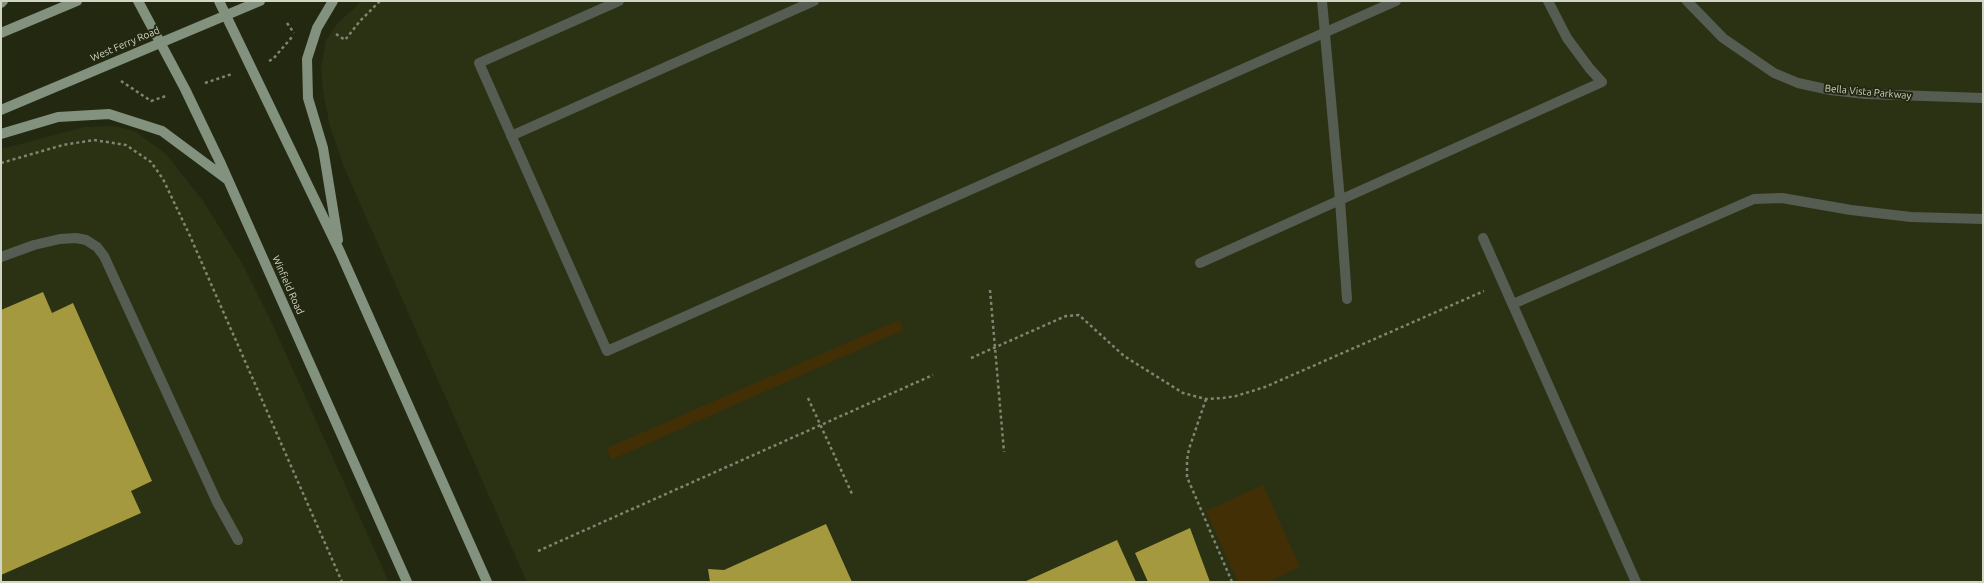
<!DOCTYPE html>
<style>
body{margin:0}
#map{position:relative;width:1984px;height:583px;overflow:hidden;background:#232911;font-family:Ubuntu,sans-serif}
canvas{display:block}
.frame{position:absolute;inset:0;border:2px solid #d0d5c6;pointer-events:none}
</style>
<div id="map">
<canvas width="1984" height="583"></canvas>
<div class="frame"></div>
</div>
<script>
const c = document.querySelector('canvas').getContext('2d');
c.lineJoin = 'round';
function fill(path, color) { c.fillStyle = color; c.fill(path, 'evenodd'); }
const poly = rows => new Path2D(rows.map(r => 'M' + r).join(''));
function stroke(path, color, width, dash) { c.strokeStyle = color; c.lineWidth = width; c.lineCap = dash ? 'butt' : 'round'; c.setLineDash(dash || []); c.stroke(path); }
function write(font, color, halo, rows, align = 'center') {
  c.font = font + ' Ubuntu,sans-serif'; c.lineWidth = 4; c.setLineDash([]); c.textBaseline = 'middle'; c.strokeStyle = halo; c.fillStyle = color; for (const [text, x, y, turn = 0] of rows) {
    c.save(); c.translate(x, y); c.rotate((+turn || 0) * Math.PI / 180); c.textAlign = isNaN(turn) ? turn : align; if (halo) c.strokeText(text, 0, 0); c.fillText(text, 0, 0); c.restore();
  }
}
const built = poly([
 [362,1,1983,1,1983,582,527,582,344,167,330,126,323,91,321,68,326,41,337,24],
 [116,126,136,132,166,154,203,201,242,263,271,321,389,582,1,582,1,149,85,127]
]);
const green = poly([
 [899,320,903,330,611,460,607,448],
 [1263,485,1300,567,1267,582,1238,582,1206,511]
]);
const building = poly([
 [43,292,52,313,73,303,152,481,131,491,141,513,1,575,1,310],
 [826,524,852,582,710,582,708,569,724,570],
 [1190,528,1210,582,1148,582,1135,553],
 [1117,540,1136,582,1024,582]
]);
const path = poly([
 [287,23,294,33],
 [336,34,345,40,360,21,380,1],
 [269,61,273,59,292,37],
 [121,81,151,101,166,96],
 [205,83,232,74],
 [1,163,63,145,94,140,126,145,151,162,163,179,190,236,342,582],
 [990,290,1004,452],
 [971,358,1059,319,1066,316,1079,315,1124,356,1183,393,1206,399,1223,398,1236,396,1265,387,1484,291],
 [808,398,853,496],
 [1206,399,1189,449,1187,460,1187,477,1232,582],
 [538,551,933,375]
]);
const minor = poly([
 [619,1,479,63,607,351,1396,1],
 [1322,1,1340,200,1347,299],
 [1687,1,1723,38,1774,73,1798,83,1830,90,1866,94,1983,98],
 [511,136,814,1],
 [1483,238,1636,582],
 [1,257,34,245,60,239,76,238,86,240,97,247,104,256,217,502,238,540],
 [1200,263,1602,82,1590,69,1567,38,1548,1],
 [1513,304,1754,199,1782,198,1851,210,1911,217,1983,219]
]);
const major = poly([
 [138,1,185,89,221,164,407,582],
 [219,1,340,252,487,582],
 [333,1,317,28,307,59,308,98,323,148,338,240],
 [1,3,3,1],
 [1,33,77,1],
 [1,110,260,1],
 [1,134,58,117,109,114,162,131,228,180]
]);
const streetNames = [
 ["West Ferry Road",125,44,-23],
 ["Bella Vista Parkway",1868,92,5],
 ["Winfield Road",288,285,66]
];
fill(built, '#2b3213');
fill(green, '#422f05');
fill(building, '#a59940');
stroke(path, '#7f8572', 2.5, [3, 3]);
stroke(minor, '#555d53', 10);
stroke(major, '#82927e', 10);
write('10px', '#d0d5c6', '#232911', streetNames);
</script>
